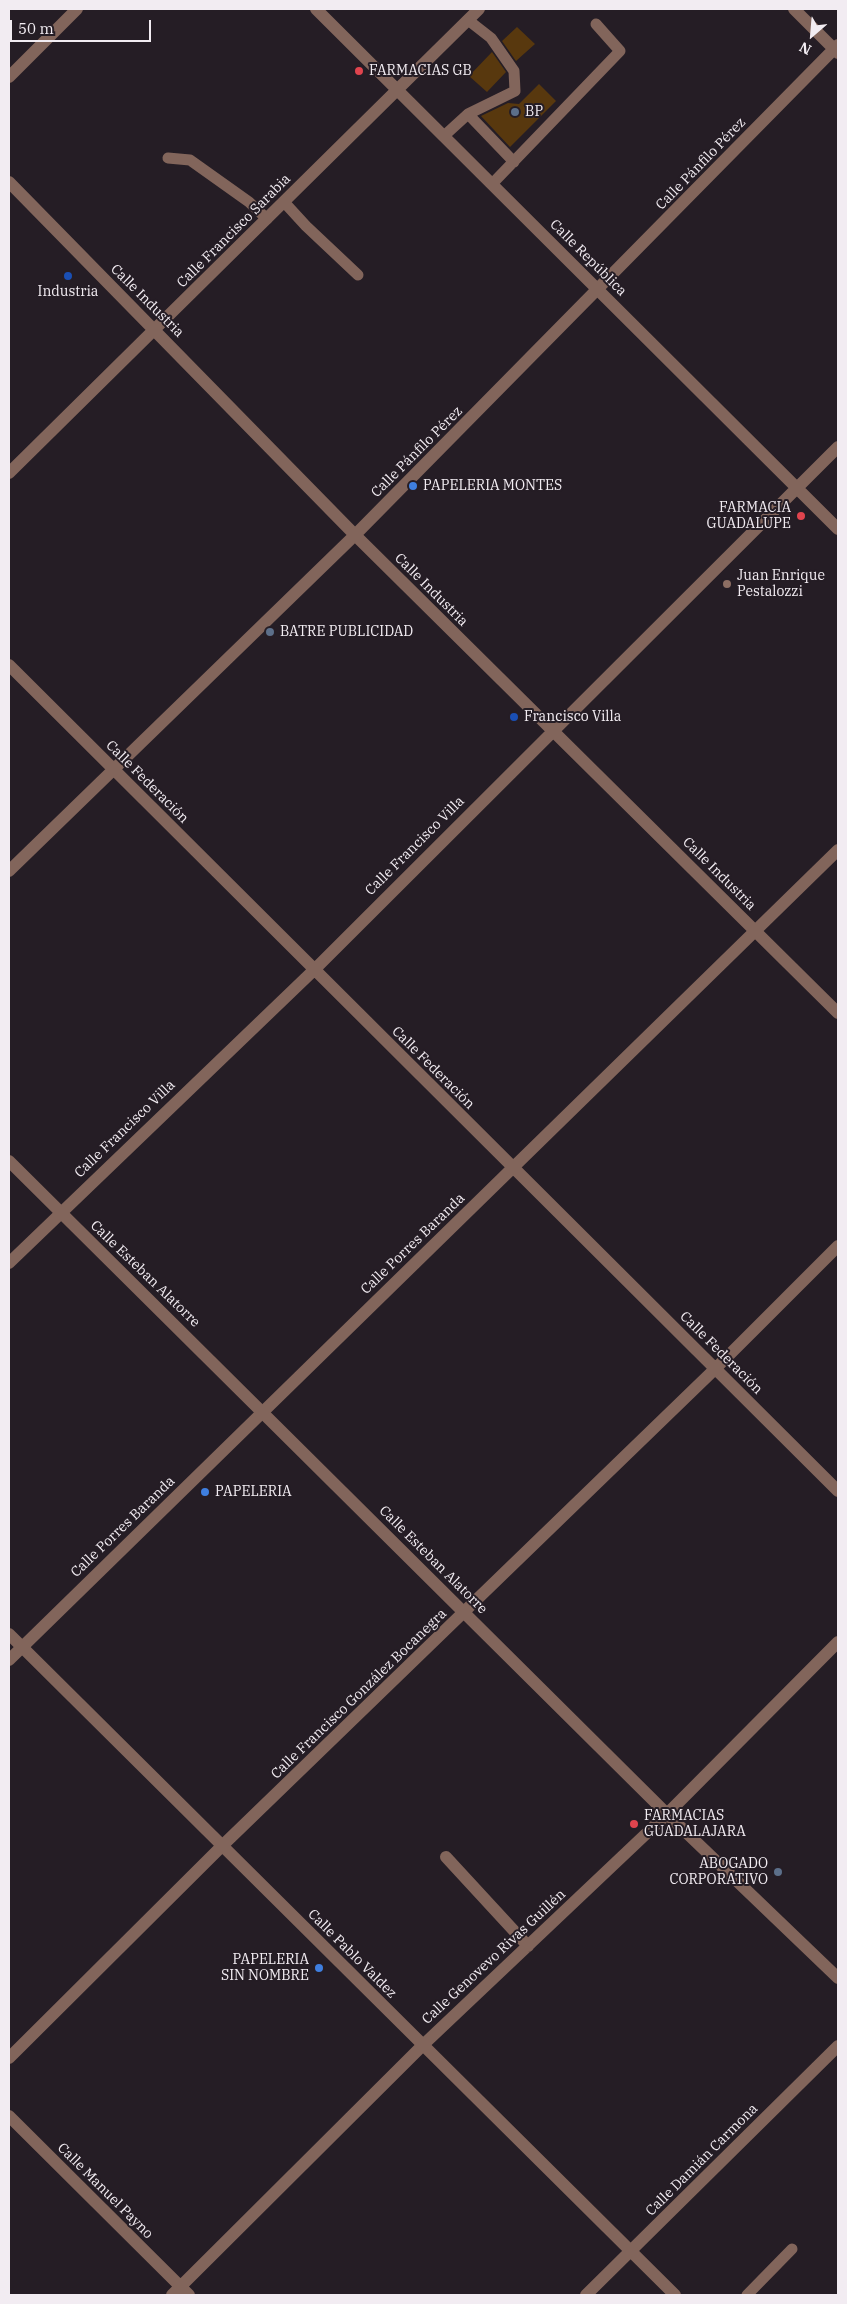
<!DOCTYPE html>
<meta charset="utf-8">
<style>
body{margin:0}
#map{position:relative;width:847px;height:2304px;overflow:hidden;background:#251d25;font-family:"IBM Plex Serif",serif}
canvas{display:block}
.frame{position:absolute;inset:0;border:10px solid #f2ecf2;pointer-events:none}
.north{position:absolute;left:787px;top:10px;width:50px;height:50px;-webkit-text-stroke:4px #251d25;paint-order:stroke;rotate:207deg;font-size:14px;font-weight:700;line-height:20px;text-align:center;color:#f2ecf2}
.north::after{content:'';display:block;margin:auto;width:18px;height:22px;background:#f2ecf2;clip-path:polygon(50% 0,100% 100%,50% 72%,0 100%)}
.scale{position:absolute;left:10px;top:20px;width:141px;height:22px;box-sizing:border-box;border:2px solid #f2ecf2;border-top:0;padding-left:6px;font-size:15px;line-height:18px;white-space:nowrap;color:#f2ecf2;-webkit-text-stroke:4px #251d25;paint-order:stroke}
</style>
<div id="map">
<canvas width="847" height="2304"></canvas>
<div class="frame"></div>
<div class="north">N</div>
<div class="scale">50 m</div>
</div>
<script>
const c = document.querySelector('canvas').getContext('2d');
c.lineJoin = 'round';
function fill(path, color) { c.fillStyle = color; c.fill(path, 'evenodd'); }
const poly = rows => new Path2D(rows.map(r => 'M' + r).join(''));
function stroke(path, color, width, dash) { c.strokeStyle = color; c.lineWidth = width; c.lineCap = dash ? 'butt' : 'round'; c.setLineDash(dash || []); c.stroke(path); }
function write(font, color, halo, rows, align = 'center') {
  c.font = font + ' "IBM Plex Serif",serif'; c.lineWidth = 4; c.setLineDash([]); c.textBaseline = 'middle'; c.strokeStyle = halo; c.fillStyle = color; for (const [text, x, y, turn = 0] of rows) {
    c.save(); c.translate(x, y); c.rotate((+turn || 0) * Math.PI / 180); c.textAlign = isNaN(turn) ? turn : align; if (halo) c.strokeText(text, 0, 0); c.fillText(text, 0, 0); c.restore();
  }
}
const building = poly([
 [517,27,535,44,516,61,502,41],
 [492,52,506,72,487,92,469,76],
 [539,84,556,101,510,147,481,116,508,103,519,104]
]);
const service = poly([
 [468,114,514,162],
 [445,135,468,114,515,91,514,71,491,38,468,20],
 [168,158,190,160,249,202,267,219],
 [492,184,620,51,596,24],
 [284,202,306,226,358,275],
 [747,2295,792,2249]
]);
const minor = poly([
 [316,9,838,529],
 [794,9,838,53],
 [9,77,77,9],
 [9,182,355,535,838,1013],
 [9,473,479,9],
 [9,665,838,1491],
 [9,871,355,535,838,45],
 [9,1263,314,970,838,447],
 [9,1660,838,850],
 [446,1857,528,1946],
 [9,2058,222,1846,716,1368,838,1246],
 [9,2116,189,2295],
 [172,2295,423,2045,667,1814,838,1642],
 [586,2295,838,2046]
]);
const tertiary = poly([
 [9,1161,667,1814,838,1978],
 [9,1634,675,2295]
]);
const markers = [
 [359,71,5,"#e0444e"],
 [515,112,5,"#5c6f8a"],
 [68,276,5,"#1a4fb4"],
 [413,486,5,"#3f7fe0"],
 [801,516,5,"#e0444e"],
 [727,584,5,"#8d6e63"],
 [270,632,5,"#5c6f8a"],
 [514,717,5,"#1a4fb4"],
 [205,1492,5,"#3f7fe0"],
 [634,1824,5,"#e0444e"],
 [778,1872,5,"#5c6f8a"],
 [319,1968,5,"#3f7fe0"]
];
const poiNames = [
 ["FARMACIAS GB",369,71],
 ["BP",525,112],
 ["Industria",68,292,"center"],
 ["PAPELERIA MONTES",423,486],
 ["FARMACIA",791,508,"right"],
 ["GUADALUPE",791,524,"right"],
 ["Juan Enrique",737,576],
 ["Pestalozzi",737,592],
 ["BATRE PUBLICIDAD",280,632],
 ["Francisco Villa",524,717],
 ["PAPELERIA",215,1492],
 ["FARMACIAS",644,1816],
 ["GUADALAJARA",644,1832],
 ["ABOGADO",768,1864,"right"],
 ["CORPORATIVO",768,1880,"right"],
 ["PAPELERIA",309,1960,"right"],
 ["SIN NOMBRE",309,1976,"right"]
];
const streetNames = [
 ["Calle Pánfilo Pérez",701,164,-46],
 ["Calle Francisco Sarabia",234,231,-45],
 ["Calle República",588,258,45],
 ["Calle Industria",147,301,45],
 ["Calle Pánfilo Pérez",417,452,-45],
 ["Calle Industria",431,590,45],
 ["Calle Federación",147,782,45],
 ["Calle Francisco Villa",415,846,-45],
 ["Calle Industria",719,874,45],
 ["Calle Federación",433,1068,45],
 ["Calle Francisco Villa",125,1129,-44],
 ["Calle Porres Baranda",413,1244,-44],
 ["Calle Esteban Alatorre",145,1274,44],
 ["Calle Federación",721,1353,45],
 ["Calle Porres Baranda",123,1527,-44],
 ["Calle Esteban Alatorre",433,1560,45],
 ["Calle Francisco González Bocanegra",359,1694,-44],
 ["Calle Pablo Valdez",352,1954,45],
 ["Calle Genovevo Rivas Guillén",494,1957,-43],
 ["Calle Damián Carmona",702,2160,-45],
 ["Calle Manuel Payno",105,2191,45]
];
fill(building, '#58380e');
stroke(service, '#82655b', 11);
stroke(minor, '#82655b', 12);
stroke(tertiary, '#82655b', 12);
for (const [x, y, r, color] of markers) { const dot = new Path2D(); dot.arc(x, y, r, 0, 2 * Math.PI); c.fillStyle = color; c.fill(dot); stroke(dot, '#251d25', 2); }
write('14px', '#f2ecf2', '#251d25', poiNames, 'left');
write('14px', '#f2ecf2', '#251d25', streetNames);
</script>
